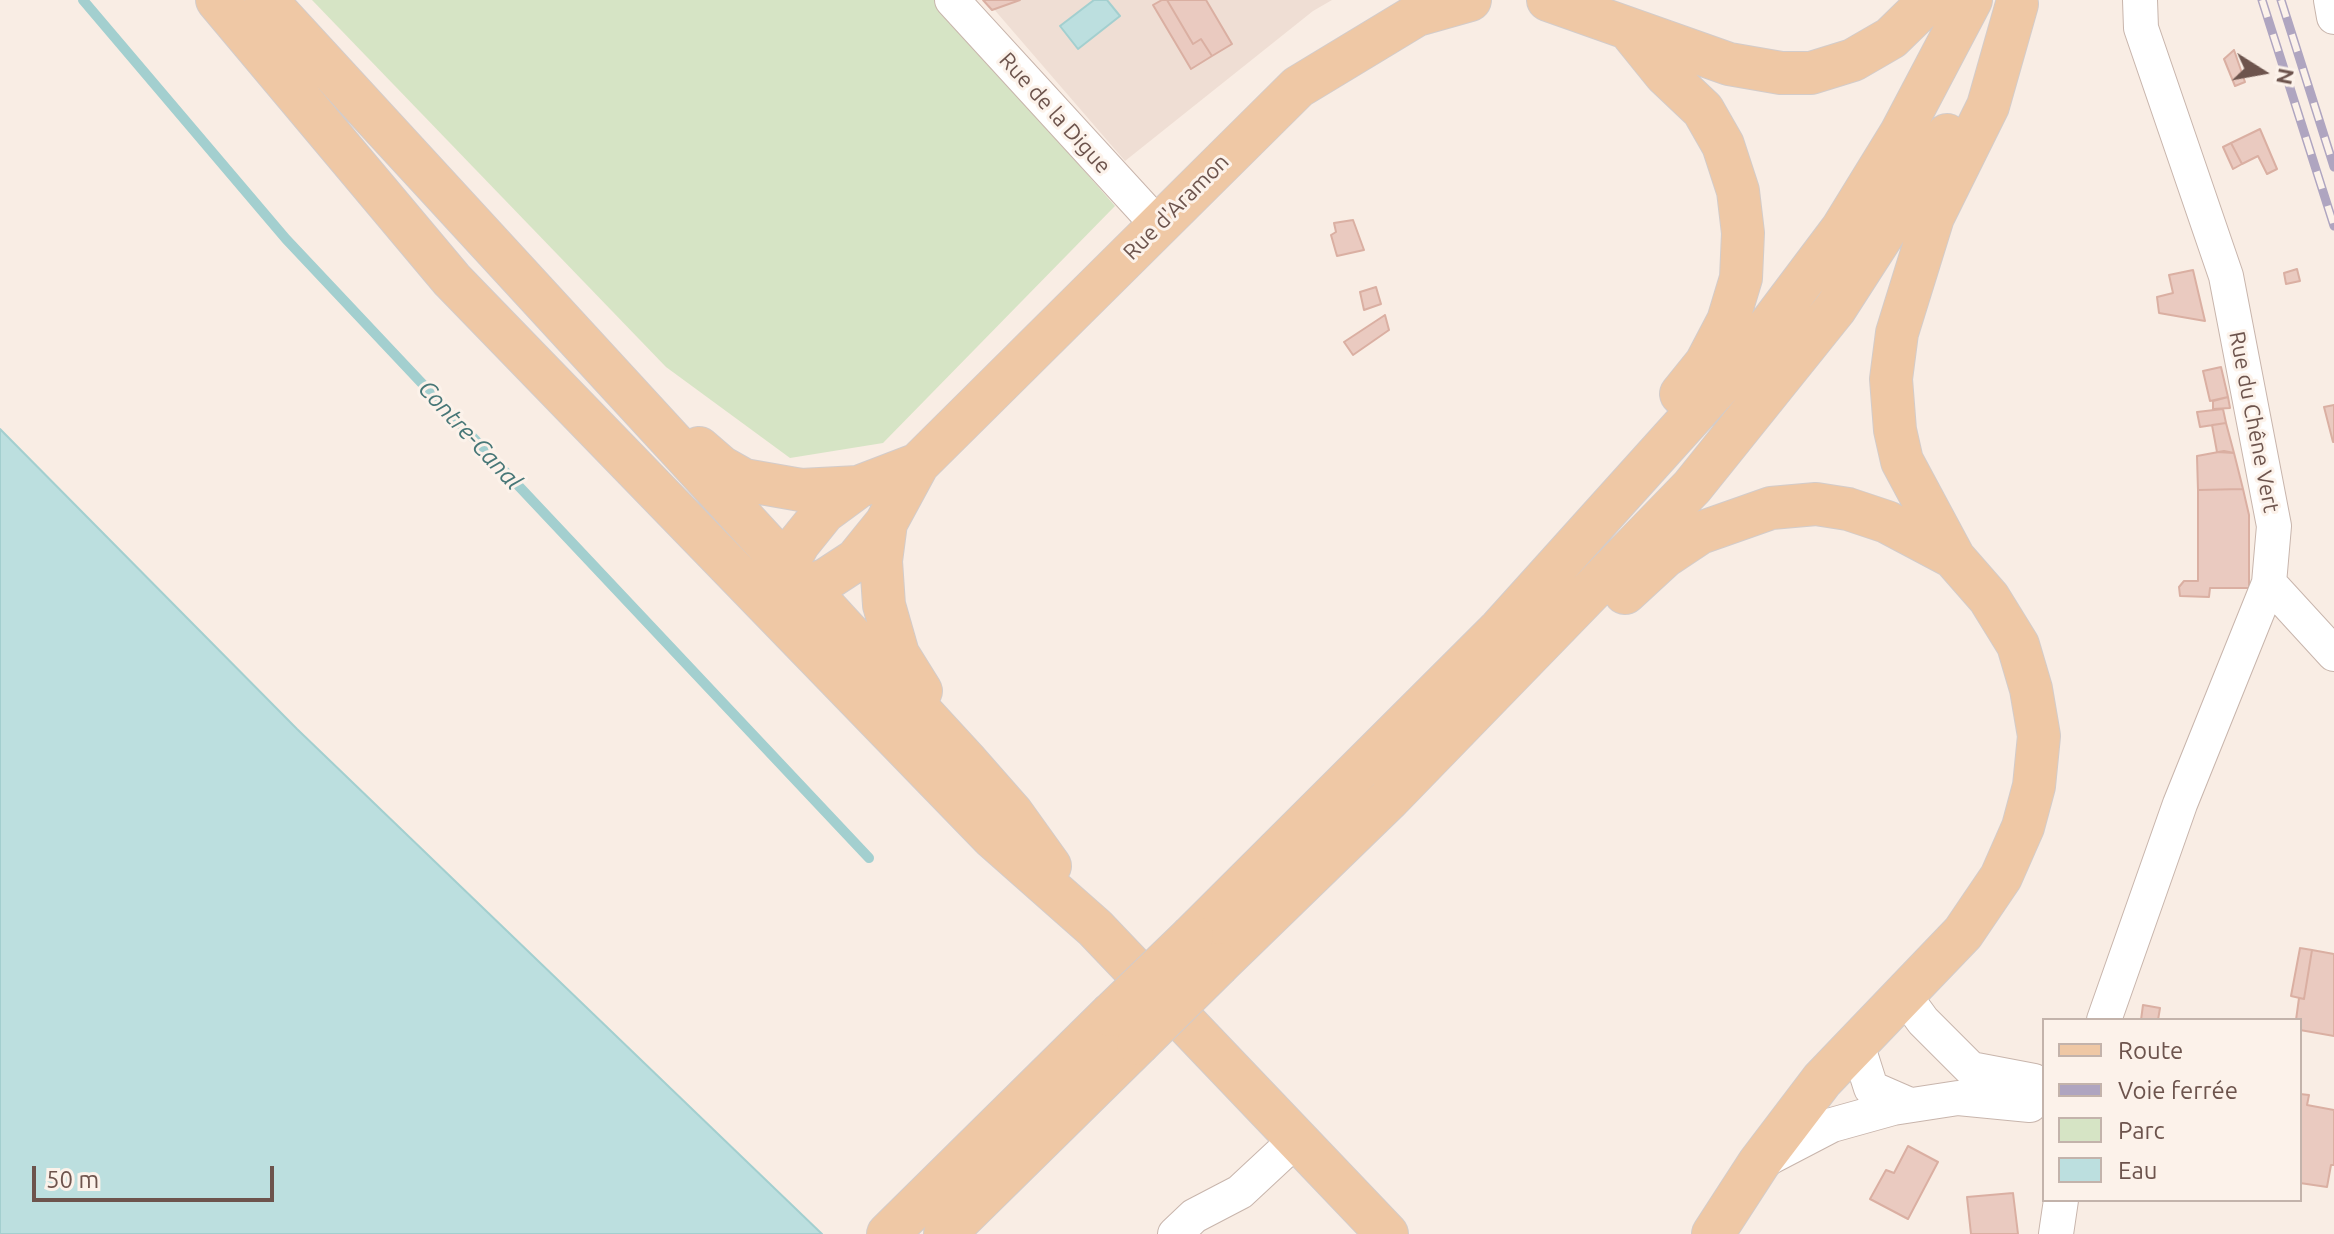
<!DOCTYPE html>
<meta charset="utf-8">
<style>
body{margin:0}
#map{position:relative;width:2334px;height:1234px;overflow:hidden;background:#f9ede4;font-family:Ubuntu,sans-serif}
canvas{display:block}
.legend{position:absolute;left:2042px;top:1018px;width:260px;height:184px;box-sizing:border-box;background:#fcf2ea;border:2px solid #c3b3ab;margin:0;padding:10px 14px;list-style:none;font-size:24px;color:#6d544d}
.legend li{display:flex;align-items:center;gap:16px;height:40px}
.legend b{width:40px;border:2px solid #c3b3ab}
.north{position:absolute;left:2222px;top:32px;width:80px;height:80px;-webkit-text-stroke:6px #fcf2ea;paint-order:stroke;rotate:101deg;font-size:22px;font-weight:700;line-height:32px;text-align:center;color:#6d544d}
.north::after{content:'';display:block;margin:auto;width:28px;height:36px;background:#6d544d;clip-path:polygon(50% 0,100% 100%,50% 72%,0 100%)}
.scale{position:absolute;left:32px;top:1166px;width:242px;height:36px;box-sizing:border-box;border:4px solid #6d544d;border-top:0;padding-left:10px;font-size:24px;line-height:28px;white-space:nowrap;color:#6d544d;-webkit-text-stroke:6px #fcf2ea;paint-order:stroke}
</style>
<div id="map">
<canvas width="2334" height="1234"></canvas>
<ul class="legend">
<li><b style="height:10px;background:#efc8a5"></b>Route</li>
<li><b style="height:10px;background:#afa5c0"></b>Voie ferrée</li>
<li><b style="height:22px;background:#d6e4c5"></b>Parc</li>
<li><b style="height:22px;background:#bcdfdf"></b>Eau</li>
</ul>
<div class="north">N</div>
<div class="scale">50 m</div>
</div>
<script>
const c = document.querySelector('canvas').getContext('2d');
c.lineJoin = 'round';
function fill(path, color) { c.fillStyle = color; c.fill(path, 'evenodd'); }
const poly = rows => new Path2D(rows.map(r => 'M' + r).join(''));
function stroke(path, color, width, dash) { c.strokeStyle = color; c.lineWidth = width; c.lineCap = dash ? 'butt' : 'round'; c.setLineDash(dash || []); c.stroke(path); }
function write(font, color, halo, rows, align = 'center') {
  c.font = font + ' Ubuntu,sans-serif'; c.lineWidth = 6; c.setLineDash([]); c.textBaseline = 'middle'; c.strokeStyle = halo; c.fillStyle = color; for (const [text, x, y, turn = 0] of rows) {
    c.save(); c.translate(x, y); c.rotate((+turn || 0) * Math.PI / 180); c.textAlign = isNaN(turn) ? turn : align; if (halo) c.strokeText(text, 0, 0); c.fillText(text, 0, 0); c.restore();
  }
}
const residential = poly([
 [986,0,1332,0,1313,11,1125,161]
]);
const green = poly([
 [312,0,935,0,1115,206,883,443,790,458,666,367]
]);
const water = poly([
 [1094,0,1107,0,1120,16,1078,49,1060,26,1094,0],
 [0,429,297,729,822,1234,0,1234,0,429]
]);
const stream = poly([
 [83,0,286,239,869,858]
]);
const building = poly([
 [983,0,1020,0,992,10,983,0],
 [1162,0,1167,0,1193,44,1201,39,1212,56,1191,69,1153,5,1162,0],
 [1167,0,1206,0,1232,44,1212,56,1201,39,1193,44,1167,0],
 [2234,50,2245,82,2235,86,2224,59,2234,50],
 [2260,129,2277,169,2267,174,2258,156,2242,164,2231,143,2260,129],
 [2231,143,2242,164,2233,169,2223,147,2231,143],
 [1353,220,1364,250,1337,256,1331,235,1336,232,1334,223,1353,220],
 [2297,269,2300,281,2286,284,2284,273,2297,269],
 [2193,270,2205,321,2159,313,2157,297,2173,293,2169,275,2193,270],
 [1376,287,1381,304,1364,310,1360,292,1376,287],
 [1385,315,1389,330,1353,355,1344,342,1385,315],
 [2221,367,2228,397,2210,401,2203,371,2221,367],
 [2228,397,2230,408,2213,409,2213,401,2228,397],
 [2334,405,2334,442,2333,442,2324,407,2334,405],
 [2223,409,2226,423,2200,427,2197,412,2223,409],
 [2226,423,2234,453,2217,452,2212,425,2226,423],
 [2224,451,2234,453,2243,489,2198,490,2197,456,2224,451],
 [2243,489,2249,515,2249,588,2210,588,2209,597,2180,596,2179,587,2184,581,2198,581,2198,490,2243,489],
 [2300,948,2312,950,2304,999,2291,996,2300,948],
 [2312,950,2334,954,2334,1036,2300,1030,2300,1020,2296,1020,2299,998,2304,999,2312,950],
 [2143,1005,2160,1008,2158,1020,2141,1020,2143,1005],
 [2300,1094,2309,1095,2307,1105,2334,1110,2334,1165,2331,1165,2327,1187,2300,1183,2300,1094],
 [1908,1146,1938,1162,1908,1219,1870,1199,1886,1170,1894,1173,1908,1146],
 [2013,1193,2018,1234,1971,1234,1967,1197,2013,1193]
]);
const minor = poly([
 [952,0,1158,225],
 [2331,0,2334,17],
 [2269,583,2334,654],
 [1904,995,1923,1021,1971,1069,2034,1081],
 [2104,1020,2180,804,2269,583,2274,526,2226,276,2141,28,2140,0],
 [1857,1044,1871,1088,1910,1105],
 [1763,1161,1832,1125,1893,1108,1958,1098,2030,1105],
 [1175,1234,1194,1216,1240,1192,1298,1138],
 [2056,1234,2061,1200]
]);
const major = poly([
 [217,0,452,280,992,837,1095,928,1387,1234],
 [266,0,968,763,1012,813,1050,866],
 [1548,0,1729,64,1781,73,1811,73,1853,60,1891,38,1930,0],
 [1631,32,1665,74,1703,110,1723,145,1738,191,1743,233,1741,278,1728,321,1706,363,1681,394],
 [699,448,721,467,744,480,801,490,858,487,918,464],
 [886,523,881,561,884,605,898,654,921,691],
 [773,589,799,543,824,512,858,487],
 [1625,593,1664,557,1700,533,1771,508,1816,504,1848,509,1887,522,1953,557],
 [782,597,827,579,856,560,886,523,918,464,1298,87,1417,15,1470,0],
 [1192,936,1500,629,1748,354,1842,229,1901,133,1971,0],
 [1219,964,1389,799,1692,487,1835,309,1947,135],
 [888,1234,1110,1015],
 [945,1234,1138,1044],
 [1713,1234,1759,1163,1822,1080,1963,933,2001,877,2023,827,2034,786,2039,736,2031,689,2018,645,1989,598,1954,558,1902,461,1895,430,1891,379,1897,333,1933,217,1988,106,2017,4]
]);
const rail = poly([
 [2262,0,2334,226],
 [2281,0,2334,167]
]);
const majorBridge = poly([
 [1110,1015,1192,936],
 [1138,1044,1219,964]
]);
const streetNames = [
 ["Rue de la Digue",1055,113,48],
 ["Rue d'Aramon",1176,207,-45],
 ["Rue du Chêne Vert",2254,422,79]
];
const waterNames = [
 ["Contre-Canal",470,435,47]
];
fill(residential, '#efded4');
fill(green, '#d6e4c5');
fill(water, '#bcdfdf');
stroke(water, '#a3cfcf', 2);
stroke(stream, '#a3cfcf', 10);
fill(building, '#eacac0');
stroke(building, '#daafa2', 2);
stroke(minor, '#c8b5ac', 36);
stroke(major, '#d3ccca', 44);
stroke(minor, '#fff', 34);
stroke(major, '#efc8a5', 42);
stroke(rail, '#afa5c0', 9);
stroke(rail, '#fcf2ea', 6, [18]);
stroke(majorBridge, '#d3ccca', 44, []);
stroke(majorBridge, '#efc8a5', 42);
write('22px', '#6d544d', '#fcf2ea', streetNames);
write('italic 24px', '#477777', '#fcf2ea', waterNames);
</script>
